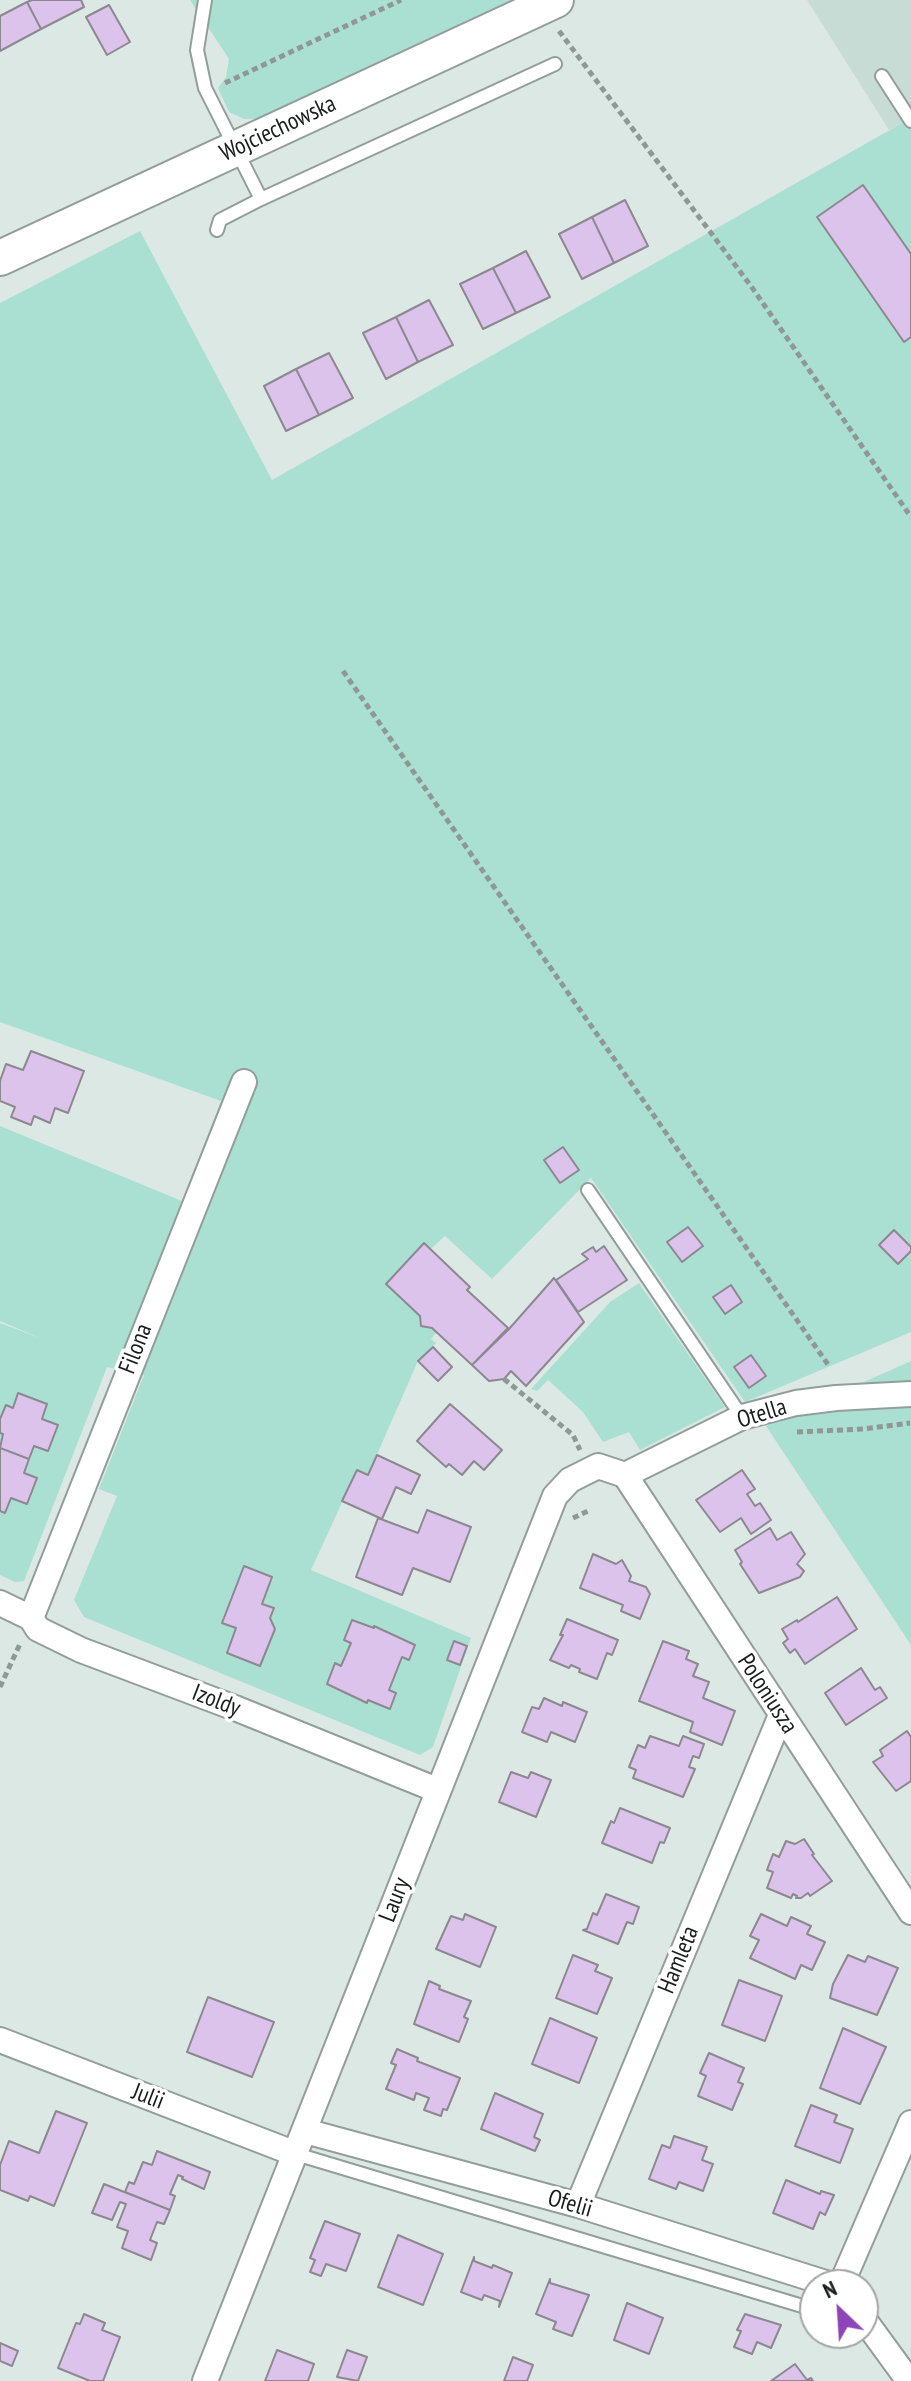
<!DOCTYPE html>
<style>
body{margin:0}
#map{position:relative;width:911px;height:2381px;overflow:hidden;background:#dce8e4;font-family:"PT Sans Narrow",sans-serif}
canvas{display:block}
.north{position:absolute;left:799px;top:2269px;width:80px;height:80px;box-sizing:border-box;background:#fff;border:2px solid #a3a5a4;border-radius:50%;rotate:335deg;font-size:22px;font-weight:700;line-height:32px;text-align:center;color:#191e1c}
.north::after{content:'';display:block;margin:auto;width:28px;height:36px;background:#8f45b7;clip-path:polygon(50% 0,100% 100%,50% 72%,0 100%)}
</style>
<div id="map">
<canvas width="911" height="2381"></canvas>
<div class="north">N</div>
</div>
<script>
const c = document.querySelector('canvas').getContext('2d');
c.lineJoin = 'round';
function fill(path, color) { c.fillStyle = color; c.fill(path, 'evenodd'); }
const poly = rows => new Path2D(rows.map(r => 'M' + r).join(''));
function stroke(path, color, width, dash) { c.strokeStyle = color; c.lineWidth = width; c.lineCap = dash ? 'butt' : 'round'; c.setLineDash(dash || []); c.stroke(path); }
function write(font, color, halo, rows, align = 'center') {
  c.font = font + ' "PT Sans Narrow",sans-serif'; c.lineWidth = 7; c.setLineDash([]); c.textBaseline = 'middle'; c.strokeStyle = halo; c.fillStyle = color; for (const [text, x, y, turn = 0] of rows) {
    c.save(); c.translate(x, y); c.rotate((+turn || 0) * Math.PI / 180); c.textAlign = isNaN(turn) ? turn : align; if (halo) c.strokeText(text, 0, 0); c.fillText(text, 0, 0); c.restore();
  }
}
const built = poly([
 [807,0,911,0,911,118,889,130]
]);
const green = poly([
 [190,0,511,0,256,119,244,119,229,112,218,88,226,77,229,59],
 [911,118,911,1332,745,1402,591,1178,492,1279,445,1236,393,1283,439,1329,431,1339,436,1343,418,1361,368,1475,357,1470,311,1570,471,1638,433,1747,420,1755,84,1617,74,1600,117,1496,99,1489,144,1375,107,1367,24,1581,15,1582,0,1575,0,1323,40,1338,0,1321,0,1126,182,1201,221,1101,0,1022,0,303,140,231,272,480],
 [639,1283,725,1407,640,1450,629,1432,603,1442,583,1412,548,1380,537,1391,531,1389,610,1302],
 [911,1361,911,1645,766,1426]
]);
const building = poly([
 [32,0,81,0,84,7,41,29,27,2,32,0],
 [27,2,41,29,0,51,0,16,27,2],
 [109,5,130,42,107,55,86,17,109,5],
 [863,185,911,254,911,337,904,342,817,217,863,185],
 [625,200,648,246,614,263,592,217,625,200],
 [592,217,614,263,582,279,559,234,592,217],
 [526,251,550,297,516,313,493,268,526,251],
 [493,268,516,313,483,329,460,284,493,268],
 [429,300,453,345,418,362,396,317,429,300],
 [396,317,418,362,386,379,363,333,396,317],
 [329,353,353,398,319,415,296,369,329,353],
 [296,369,319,415,286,431,264,386,296,369],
 [31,1051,84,1071,68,1113,55,1108,50,1123,34,1116,31,1125,11,1117,15,1107,0,1101,0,1081,6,1064,23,1070,31,1051],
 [563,1147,579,1170,560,1183,544,1160,563,1147],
 [688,1227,703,1246,682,1262,667,1242,688,1227],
 [894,1230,911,1247,911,1251,898,1264,879,1245,894,1230],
 [424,1243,470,1287,467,1290,508,1328,472,1365,432,1328,421,1326,420,1316,386,1284,424,1243],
 [604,1246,627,1280,578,1312,556,1280,588,1259,582,1254,593,1247,596,1252,604,1246],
 [554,1278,584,1322,526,1386,511,1371,504,1379,489,1381,472,1365,509,1329,554,1278],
 [731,1285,742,1302,725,1314,713,1297,731,1285],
 [433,1347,452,1367,438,1381,418,1361,433,1347],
 [751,1355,766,1376,749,1388,734,1367,751,1355],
 [18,1393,47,1404,42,1419,58,1425,48,1451,34,1446,29,1459,0,1448,3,1434,0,1433,0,1419,6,1405,13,1408,18,1393],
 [450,1404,502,1450,484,1470,474,1461,462,1475,449,1464,446,1467,417,1441,450,1404],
 [0,1448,29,1459,24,1473,37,1478,27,1504,11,1498,5,1513,0,1511,0,1448],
 [377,1455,420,1475,411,1494,396,1487,382,1519,342,1501,357,1470,368,1475,377,1455],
 [742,1470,755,1489,747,1494,755,1506,760,1503,771,1520,751,1534,741,1518,720,1532,696,1500,742,1470],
 [427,1510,471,1527,450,1582,413,1568,402,1595,356,1577,378,1518,418,1533,427,1510],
 [770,1528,777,1540,791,1532,805,1554,797,1564,804,1571,800,1577,759,1593,740,1564,742,1562,735,1550,770,1528],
 [593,1554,616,1564,622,1560,631,1576,629,1581,646,1587,650,1594,640,1619,621,1611,623,1605,580,1588,593,1554],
 [244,1566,272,1577,262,1604,274,1608,270,1618,275,1629,260,1666,227,1653,236,1628,222,1623,244,1566],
 [837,1597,857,1629,805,1664,795,1649,790,1653,783,1643,788,1639,782,1629,797,1620,798,1622,837,1597],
 [567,1619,618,1640,612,1655,607,1653,597,1679,579,1672,580,1669,571,1665,569,1668,550,1660,563,1635,560,1635,567,1619],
 [352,1620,374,1628,374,1626,415,1645,409,1660,402,1657,389,1690,396,1693,390,1709,368,1700,367,1703,327,1684,335,1663,341,1666,351,1643,344,1640,352,1620],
 [454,1641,467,1646,460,1665,447,1660,454,1641],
 [663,1641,689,1651,686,1659,698,1664,693,1676,709,1682,703,1698,735,1711,722,1745,690,1732,693,1722,639,1701,663,1641],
 [861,1668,875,1690,880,1687,887,1698,846,1725,825,1693,861,1668],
 [544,1698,562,1706,563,1702,587,1712,575,1742,551,1732,547,1742,522,1732,532,1707,539,1709,544,1698],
 [907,1731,911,1737,911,1781,896,1791,873,1762,883,1756,880,1750,907,1731],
 [650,1736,679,1746,683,1736,704,1744,699,1758,693,1756,689,1767,695,1769,683,1797,633,1778,636,1770,629,1767,638,1745,645,1748,650,1736],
 [511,1772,528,1778,531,1772,551,1780,536,1817,499,1802,511,1772],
 [620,1808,670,1828,664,1843,660,1842,652,1863,602,1843,611,1821,614,1823,620,1808],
 [804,1839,814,1854,812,1855,832,1881,810,1896,808,1893,801,1898,796,1898,797,1896,793,1894,791,1898,767,1888,773,1872,767,1870,773,1854,779,1857,786,1841,795,1844,804,1839],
 [606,1894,639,1907,633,1924,627,1922,618,1944,583,1930,587,1929,593,1913,597,1915,606,1894],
 [465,1914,496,1927,480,1967,436,1949,451,1916,463,1920,465,1914],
 [761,1914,787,1926,791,1917,811,1926,807,1934,825,1942,812,1970,801,1965,795,1979,750,1958,759,1940,750,1936,761,1914],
 [573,1955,598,1965,595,1971,612,1978,597,2014,556,1998,573,1955],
 [848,1955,865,1962,868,1956,898,1968,877,2015,830,1998,833,1984,848,1955],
 [739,1980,782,1996,765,2041,722,2025,739,1980],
 [429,1981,440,1986,439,1989,471,2001,464,2017,468,2019,459,2042,414,2024,429,1981],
 [208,1997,274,2022,252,2077,187,2052,208,1997],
 [550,2018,597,2038,579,2083,532,2064,550,2018],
 [843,2028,886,2047,860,2104,820,2088,843,2028],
 [397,2049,418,2058,417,2061,460,2078,447,2110,443,2109,441,2116,424,2110,429,2098,416,2093,414,2100,386,2089,396,2065,391,2063,397,2049],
 [709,2053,744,2068,738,2082,743,2084,732,2110,698,2096,706,2076,700,2073,709,2053],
 [495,2093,543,2114,534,2137,540,2140,535,2151,481,2129,495,2093],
 [811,2105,837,2115,834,2122,853,2129,840,2163,795,2146,811,2105],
 [56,2111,87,2123,54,2206,30,2196,28,2201,0,2190,0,2165,9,2141,39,2153,56,2111],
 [674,2136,707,2147,702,2160,713,2164,703,2191,679,2182,676,2189,649,2179,662,2145,670,2148,674,2136],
 [157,2151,210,2172,204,2189,182,2179,183,2177,178,2175,170,2194,175,2196,170,2210,125,2192,129,2182,134,2184,143,2162,152,2165,157,2151],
 [786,2180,820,2194,821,2191,834,2195,825,2215,820,2212,813,2229,773,2213,786,2180],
 [104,2184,170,2210,164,2224,157,2222,150,2240,157,2243,151,2260,122,2248,128,2231,117,2227,126,2204,120,2202,112,2220,92,2213,104,2184],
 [325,2221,360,2234,346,2271,326,2264,321,2276,310,2272,315,2260,310,2258,325,2221],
 [398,2235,443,2254,423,2305,378,2287,398,2235],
 [474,2257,474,2261,492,2268,493,2265,512,2273,499,2307,500,2301,484,2295,482,2300,461,2292,474,2257],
 [550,2279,550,2283,589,2295,572,2336,553,2329,556,2322,536,2314,550,2279],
 [627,2303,663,2318,649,2354,614,2340,627,2303],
 [84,2314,105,2323,102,2330,120,2337,103,2381,90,2381,58,2368,76,2323,80,2324,84,2314],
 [745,2314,781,2325,771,2348,757,2342,752,2354,734,2347,741,2331,737,2330,745,2314],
 [0,2343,18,2351,12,2366,0,2361,0,2343],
 [277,2350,314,2364,308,2381,265,2381,277,2350],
 [347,2350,367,2357,358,2381,337,2377,347,2350],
 [513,2357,533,2365,527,2381,504,2381,513,2357],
 [795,2364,807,2380,811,2378,813,2381,771,2381,795,2364]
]);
const path = poly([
 [559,31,751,286,911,517],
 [225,83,401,0],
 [343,671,829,1366],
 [504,1379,573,1435,580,1450],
 [797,1432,863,1429,910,1423],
 [573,1518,590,1510],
 [0,1687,20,1644]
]);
const lane = poly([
 [205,0,197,50,205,88,261,199,555,64],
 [882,76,911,121],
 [217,230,220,220,261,199],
 [588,1190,742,1417],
 [296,2154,809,2308,815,2304]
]);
const street = poly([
 [625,1475,911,1912],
 [625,1475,742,1417,796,1403,836,1398,911,1394],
 [0,1603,31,1618,38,1629,81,1650,235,1708,437,1790],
 [31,1618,244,1082],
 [0,2040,296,2154],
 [305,2131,578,2205,832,2285],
 [578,2205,781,1715],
 [841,2285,911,2123],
 [863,2318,909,2381],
 [205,2381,555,1496,570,1480,598,1466,625,1475]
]);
const secondary = poly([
 [0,258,556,0]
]);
const streetNames = [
 ["Wojciechowska",278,129,-25],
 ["Filona",136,1349,-69],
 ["Otella",762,1414,-17],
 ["Poloniusza",767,1694,57],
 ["Izoldy",216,1701,21],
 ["Laury",395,1900,-69],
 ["Hamleta",679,1960,-68],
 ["Julii",148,2097,21],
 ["Ofelii",570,2204,16]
];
fill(built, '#c8dcd6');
fill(green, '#aae0d2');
fill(building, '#dbc3eb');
stroke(building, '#8d8890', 2);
stroke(lane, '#939e9a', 16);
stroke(street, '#939e9a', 28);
stroke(secondary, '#939e9a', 38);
stroke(path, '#8f9895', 5, [6, 4]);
stroke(lane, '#fff', 12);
stroke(street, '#fff', 24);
stroke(secondary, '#fff', 34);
write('24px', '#191e1c', '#fff', streetNames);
</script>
